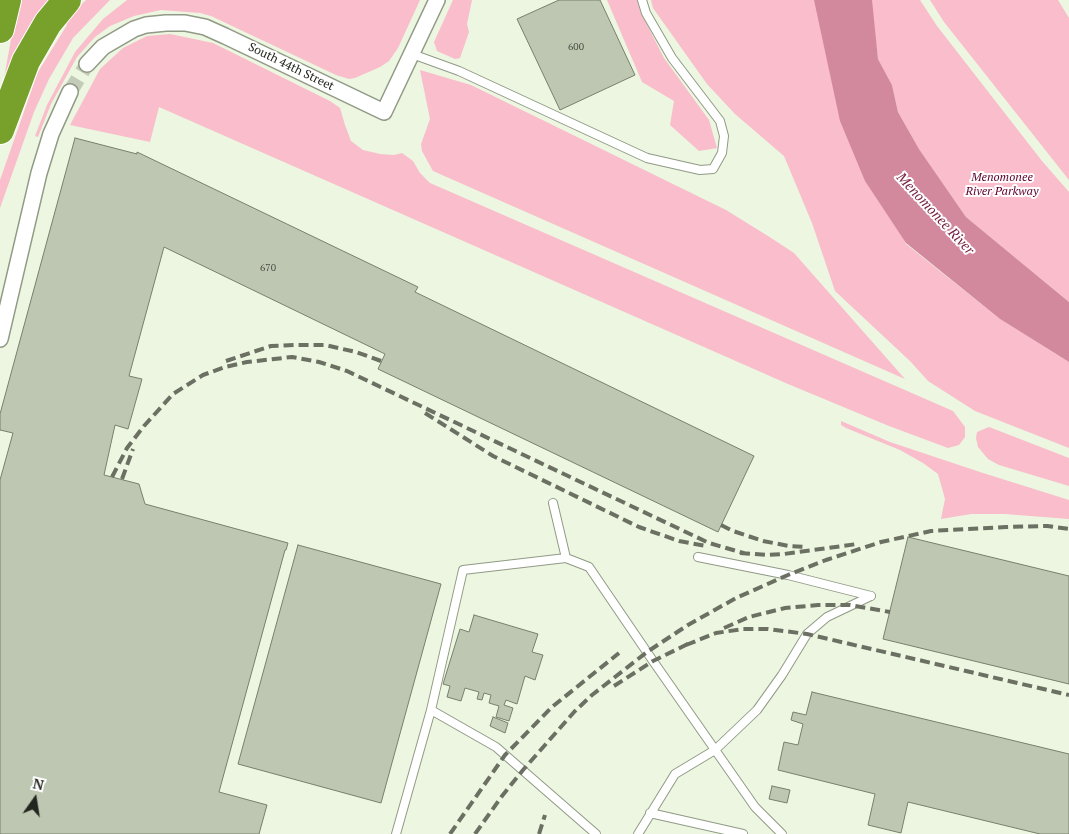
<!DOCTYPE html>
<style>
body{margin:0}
#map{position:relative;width:1069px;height:834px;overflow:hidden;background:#ecf6e0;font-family:"PT Serif",serif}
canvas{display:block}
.north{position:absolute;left:10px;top:774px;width:50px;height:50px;-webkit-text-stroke:4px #fff;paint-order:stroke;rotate:13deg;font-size:14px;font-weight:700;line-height:20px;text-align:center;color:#23261e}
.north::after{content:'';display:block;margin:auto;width:18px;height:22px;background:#23261e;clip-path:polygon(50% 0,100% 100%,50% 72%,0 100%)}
</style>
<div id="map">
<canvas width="1069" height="834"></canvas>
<div class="north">N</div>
</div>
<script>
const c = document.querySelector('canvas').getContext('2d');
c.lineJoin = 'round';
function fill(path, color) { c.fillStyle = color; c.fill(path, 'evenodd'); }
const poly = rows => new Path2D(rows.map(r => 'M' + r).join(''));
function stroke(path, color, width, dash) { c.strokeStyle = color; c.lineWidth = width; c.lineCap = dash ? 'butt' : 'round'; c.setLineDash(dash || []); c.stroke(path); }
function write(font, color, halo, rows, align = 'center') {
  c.font = font + ' "PT Serif",serif'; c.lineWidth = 4; c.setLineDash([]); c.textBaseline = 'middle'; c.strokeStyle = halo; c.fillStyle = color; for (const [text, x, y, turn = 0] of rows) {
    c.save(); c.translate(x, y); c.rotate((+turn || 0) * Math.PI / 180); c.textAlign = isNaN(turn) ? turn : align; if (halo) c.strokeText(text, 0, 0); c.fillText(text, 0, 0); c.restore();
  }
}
const green = poly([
 [20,0,51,0,5,79,4,78,12,34],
 [86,0,110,0,73,38,49,79,34,112,0,208,0,180,38,72,67,25,64,22],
 [127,0,420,0,398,48,389,61,380,67,355,78,349,79,336,75,211,16,200,13,161,10,134,16,110,26,95,37,77,57,51,104,38,137,35,136,47,105,75,52,103,19],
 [453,0,472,0,467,24,469,32,460,58,455,59,437,51,434,42],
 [607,0,637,0,641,13,664,58,709,120,717,148,699,151,670,125,674,101,642,82],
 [651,0,814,0,906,244,1000,319,1069,362,1069,448,975,411,928,381,910,361,835,291,812,223,784,156,735,114,707,84,653,8],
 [861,0,920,0,937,26,1042,161,1069,192,1069,302,966,217,919,149,898,112,892,85,878,59,875,35],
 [930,0,1058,0,1069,18,1069,180,944,22],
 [170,34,213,43,330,101,340,108,345,125,351,141,363,150,380,154,394,155,402,153,413,161,420,173,430,183,953,411,965,427,965,437,959,445,948,448,889,426,788,384,159,107,150,142,70,125,100,69,123,48,147,36],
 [420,70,471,85,726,210,768,236,794,253,905,379,433,171,422,151,421,144,430,119],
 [841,421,890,442,983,473,1069,500,1069,519,1005,514,971,514,941,519,945,499,938,474,923,463,900,450,846,428,841,425],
 [989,427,1069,458,1069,486,999,465,988,459,978,447,976,438,977,432]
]);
const water = poly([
 [814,0,872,0,878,59,892,85,898,112,919,149,966,217,1069,302,1069,362,1000,319,906,243,865,181,840,121]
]);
const building = poly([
 [559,0,600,0,635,75,560,110,517,19,559,0],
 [75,138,137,154,137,152,418,287,415,292,754,456,718,532,378,369,385,354,164,247,129,376,142,379,128,429,115,425,104,475,139,484,145,504,288,543,286,550,285,550,219,792,267,805,259,834,0,834,0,480,13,433,0,430,0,414,75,138],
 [908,537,1069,576,1069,684,883,639,908,537],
 [298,545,441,584,381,803,238,764,298,545],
 [474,615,538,634,532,652,543,655,535,680,525,676,517,704,506,700,504,705,513,708,509,721,496,717,499,706,489,703,491,695,484,693,482,700,477,699,479,692,465,688,461,701,447,697,450,686,443,684,460,629,469,632,474,615],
 [812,692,1069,754,1069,834,1040,834,908,802,901,833,868,825,875,794,778,770,784,742,798,745,803,724,791,720,793,712,806,715,812,692],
 [493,717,508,723,505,733,490,726,493,717],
 [772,786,790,790,787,803,769,799,772,786]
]);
const streetTunnel = poly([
 [70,92,87,64]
]);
const lane = poly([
 [412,54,459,71,647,158,700,170,713,169,722,153,724,136,720,121,672,58,646,13,642,0],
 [553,503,566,558],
 [698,557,788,575,871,596],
 [431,710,496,747,596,834],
 [650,813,743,834],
 [396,834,431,710,463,570,566,558,589,567,653,661,755,807,782,834],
 [638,834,675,774,715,750,757,710,782,675,807,634,827,617,871,596]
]);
const street = poly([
 [87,64,103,47,134,29,146,25,166,23,185,23,205,27,225,36,384,112,437,0],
 [0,339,39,173,51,134,70,92]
]);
const highway = poly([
 [0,29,7,0],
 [0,130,26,61,48,23,67,0]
]);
const rail = poly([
 [226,361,271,346,295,345,325,345,356,352,381,361],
 [425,413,493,456,639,527,679,541,706,546],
 [112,477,127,448,144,426,173,394,203,375,225,367,247,362,292,357,319,362,347,371,709,543,747,554],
 [122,479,133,449],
 [721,525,733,531,763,541,789,546,807,547],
 [740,553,767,555,784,554,857,544],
 [724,628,749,617,785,608,818,605,850,605,890,612],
 [686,645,716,633,743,629,768,629,807,634,1069,695],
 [614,686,653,661,692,642],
 [450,834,505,755,552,707,619,653],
 [475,834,502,796,523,770,575,711,592,695,647,652,688,625,736,598,788,575,826,560,881,542,931,531,1006,527,1047,526,1069,529],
 [539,834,545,815]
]);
const numberNames = [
 ["600",576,47],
 ["670",268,268]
];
const streetNames = [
 ["South 44th Street",291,67,26]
];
const parkNames = [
 ["Menomonee",1002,178],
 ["River Parkway",1002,192]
];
const waterNames = [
 ["Menomonee River",935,214,47]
];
fill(green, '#f9bdcb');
fill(water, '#d3899d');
fill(building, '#bdc7b2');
stroke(building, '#77806d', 1);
stroke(streetTunnel, '#c4ccb9', 15, [15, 8]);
stroke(lane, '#919a86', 10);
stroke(street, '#919a86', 18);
stroke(highway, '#fff', 30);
stroke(lane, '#fff', 8);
stroke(street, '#fff', 15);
stroke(highway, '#77a12a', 28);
stroke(rail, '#6b7063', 4, [10, 5]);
write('10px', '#4a4e43', null, numberNames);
write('12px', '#23261e', '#fff', streetNames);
write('italic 12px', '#5e022c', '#fff', parkNames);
write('italic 14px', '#761e3e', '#fff', waterNames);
</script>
